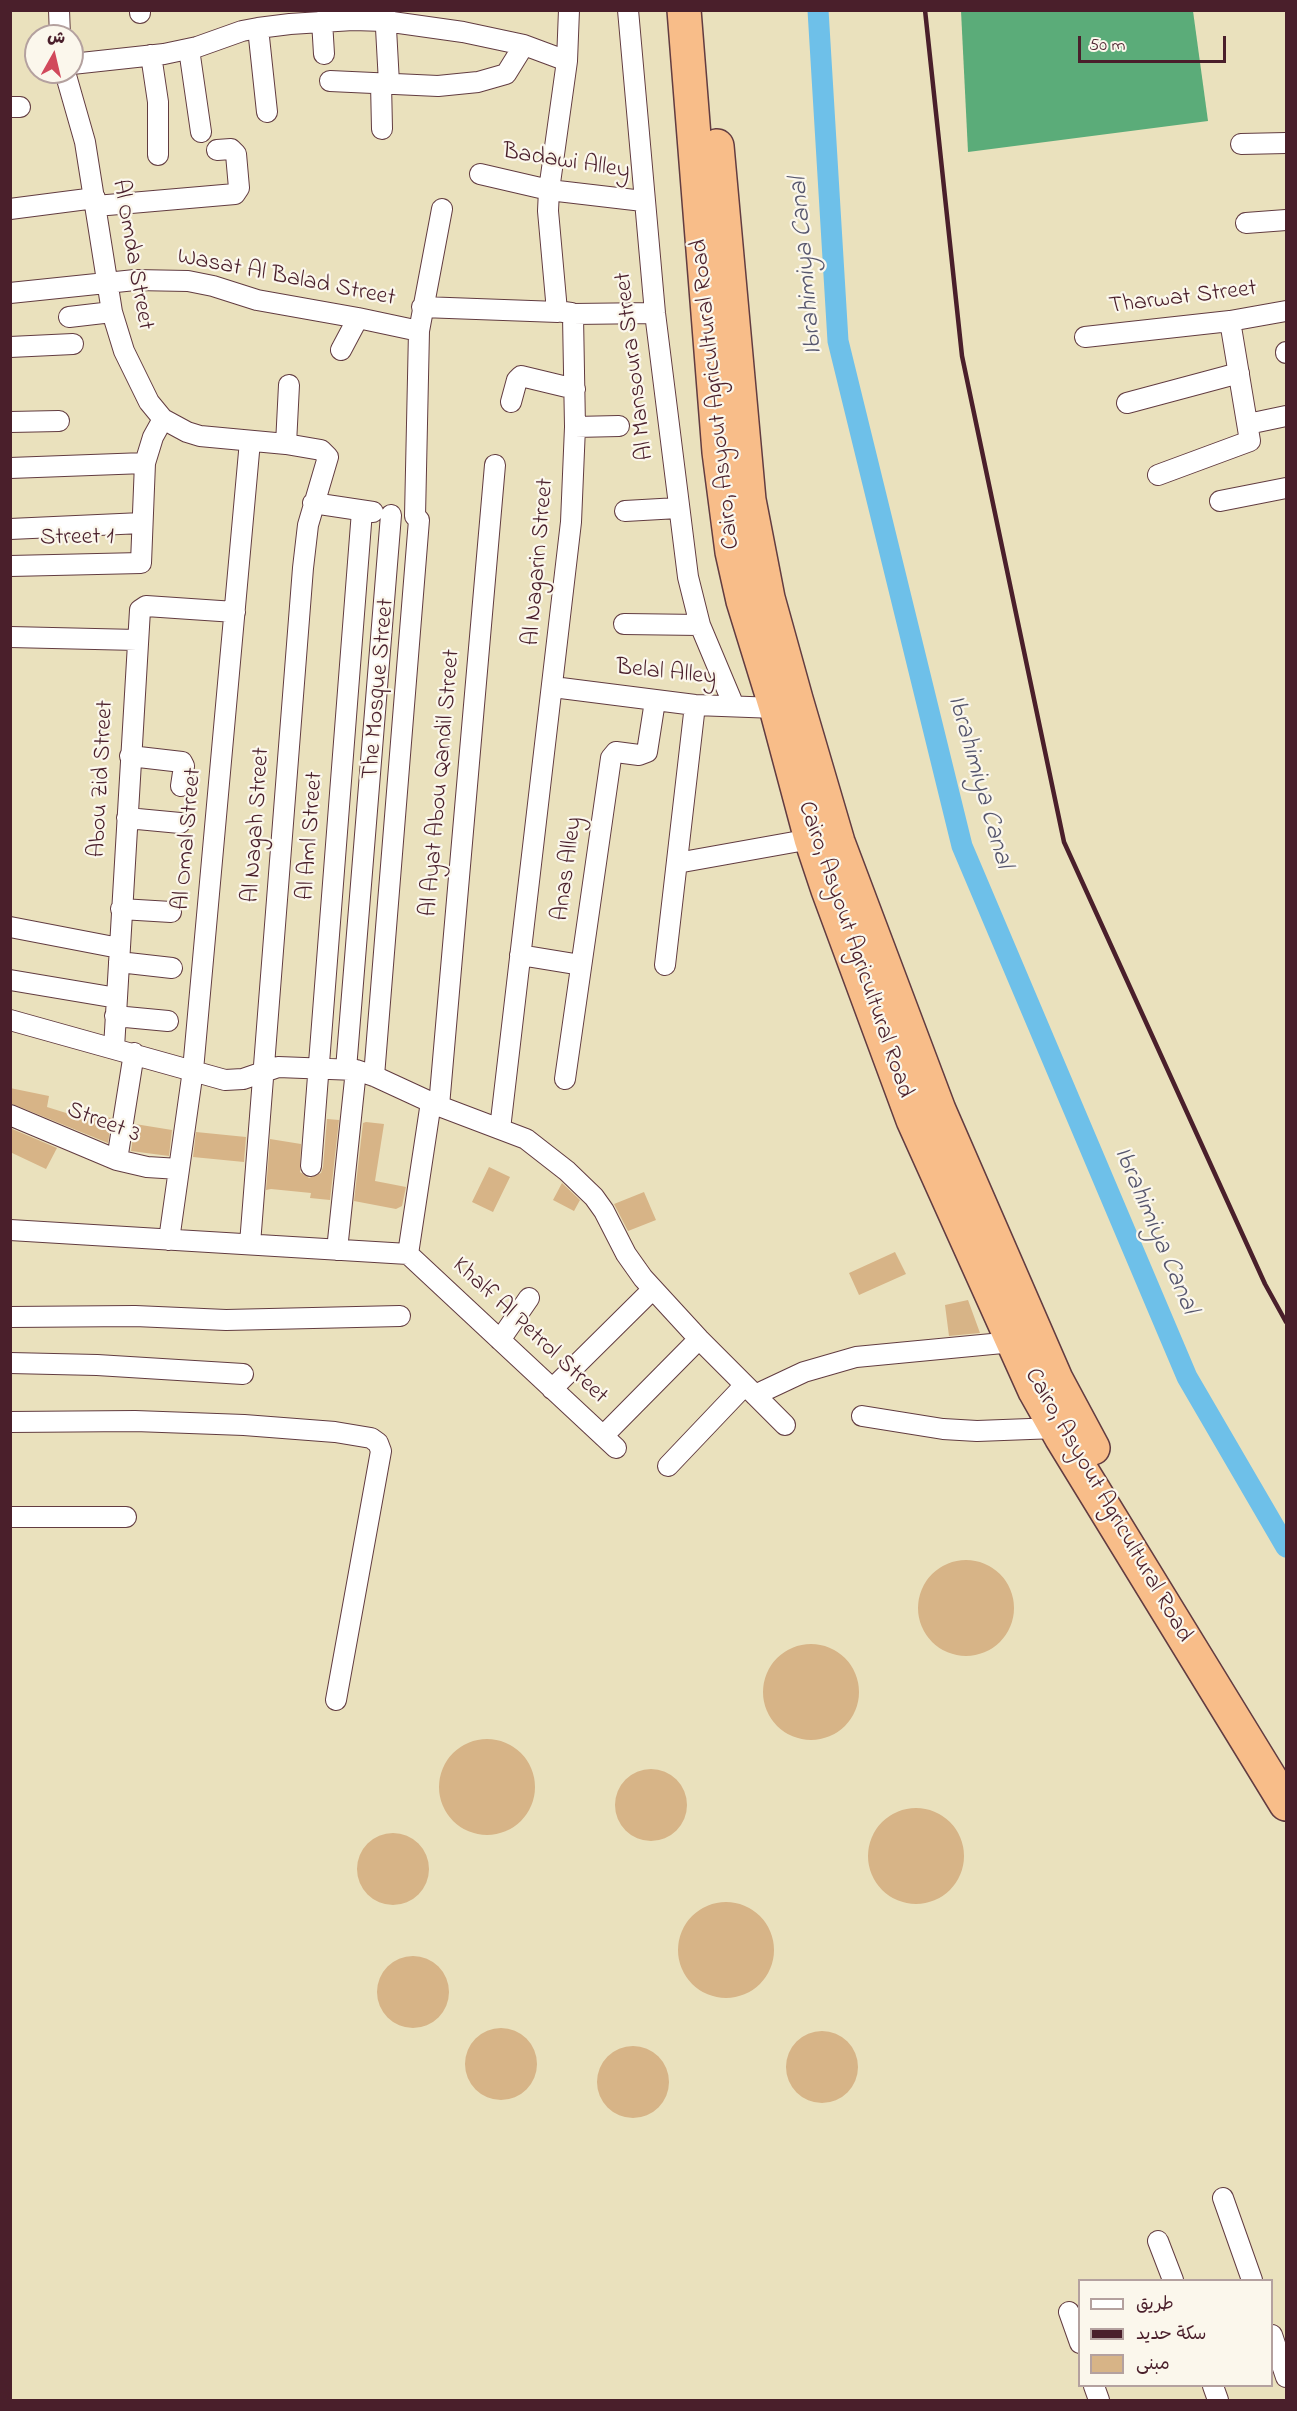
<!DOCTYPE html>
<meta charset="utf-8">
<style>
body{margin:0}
#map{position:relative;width:1297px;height:2411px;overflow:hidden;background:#eae1bd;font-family:"Indie Flower","Playpen Sans Arabic",sans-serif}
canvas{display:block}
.frame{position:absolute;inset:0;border:12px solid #4a1f2b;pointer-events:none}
.legend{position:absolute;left:1078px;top:2279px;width:195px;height:108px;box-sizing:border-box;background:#fbf7ec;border:2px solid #b4a19f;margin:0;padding:8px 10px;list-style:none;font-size:18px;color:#4a1f2b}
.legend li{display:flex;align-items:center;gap:12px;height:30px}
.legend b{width:30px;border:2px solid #b4a19f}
.north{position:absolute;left:24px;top:24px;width:60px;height:60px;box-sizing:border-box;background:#fbf7ec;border:2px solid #b4a19f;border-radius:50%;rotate:8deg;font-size:16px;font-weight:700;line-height:24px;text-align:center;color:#4a1f2b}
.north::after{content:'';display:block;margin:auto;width:21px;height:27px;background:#d1495b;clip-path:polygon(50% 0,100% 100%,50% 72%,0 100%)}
.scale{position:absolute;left:1078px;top:36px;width:148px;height:27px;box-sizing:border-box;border:3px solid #4a1f2b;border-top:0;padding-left:8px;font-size:18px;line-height:21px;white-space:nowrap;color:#4a1f2b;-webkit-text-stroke:4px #fbf7ec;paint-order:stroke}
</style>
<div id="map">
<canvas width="1297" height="2411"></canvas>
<div class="frame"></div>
<ul class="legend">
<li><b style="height:8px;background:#fff"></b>طريق</li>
<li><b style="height:8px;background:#4a1f2b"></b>سكة حديد</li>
<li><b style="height:16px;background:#d7b487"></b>مبنى</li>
</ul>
<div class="north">ش</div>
<div class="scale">50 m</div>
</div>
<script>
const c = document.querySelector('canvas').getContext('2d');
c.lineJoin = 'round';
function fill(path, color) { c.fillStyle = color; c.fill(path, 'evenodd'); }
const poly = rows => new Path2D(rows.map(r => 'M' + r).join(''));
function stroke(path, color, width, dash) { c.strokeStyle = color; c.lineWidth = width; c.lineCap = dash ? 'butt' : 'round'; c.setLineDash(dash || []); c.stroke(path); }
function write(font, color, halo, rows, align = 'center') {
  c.font = font + ' "Indie Flower",sans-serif'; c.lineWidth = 4.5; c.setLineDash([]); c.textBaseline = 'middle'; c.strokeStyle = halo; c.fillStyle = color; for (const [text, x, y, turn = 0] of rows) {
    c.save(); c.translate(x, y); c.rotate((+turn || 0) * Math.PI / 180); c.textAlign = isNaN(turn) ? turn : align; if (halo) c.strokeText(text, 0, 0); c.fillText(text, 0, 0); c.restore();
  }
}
const forest = poly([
 [961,11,1193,11,1208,121,968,152]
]);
const canal = poly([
 [818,10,838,341,962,846,1187,1377,1286,1547]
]);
const building = poly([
 [10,1088,49,1096,47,1107,79,1117,80,1114,112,1118,108,1143,10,1103],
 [327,1119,339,1120,330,1200,310,1198,311,1193,271,1189,266,1190,270,1139,301,1144,300,1172,309,1178,321,1173,323,1167],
 [366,1122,384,1124,375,1181,406,1187,402,1206,396,1209,354,1201,363,1123],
 [135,1124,172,1130,169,1156,131,1151],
 [10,1128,57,1148,46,1169,10,1152],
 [196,1132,246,1137,244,1162,193,1157],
 [489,1167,510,1177,493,1212,472,1202],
 [562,1183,580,1200,574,1211,553,1200],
 [644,1192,656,1220,628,1231,614,1204],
 [895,1252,906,1274,859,1295,849,1273],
 [968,1300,980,1333,949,1336,945,1305],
 '918 1608a48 48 0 1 1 96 0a48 48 0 1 1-96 0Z',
 '763 1692a48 48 0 1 1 96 0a48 48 0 1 1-96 0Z',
 '439 1787a48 48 0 1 1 96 0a48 48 0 1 1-96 0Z',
 '615 1805a36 36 0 1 1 72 0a36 36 0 1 1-72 0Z',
 '868 1856a48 48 0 1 1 96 0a48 48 0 1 1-96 0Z',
 '357 1869a36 36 0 1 1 72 0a36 36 0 1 1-72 0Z',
 '678 1950a48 48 0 1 1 96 0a48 48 0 1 1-96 0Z',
 '377 1992a36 36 0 1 1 72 0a36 36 0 1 1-72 0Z',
 '465 2064a36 36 0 1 1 72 0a36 36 0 1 1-72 0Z',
 '786 2067a36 36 0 1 1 72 0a36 36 0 1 1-72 0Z',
 '597 2082a36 36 0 1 1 72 0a36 36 0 1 1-72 0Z'
]);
const street = poly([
 [59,10,60,36],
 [140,10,140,13],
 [385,10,389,83],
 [628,10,655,313,688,577,700,625,734,706],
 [322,21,324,54],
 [258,28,267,112],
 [189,49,201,132],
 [151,55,158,102,158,155],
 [72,64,164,54,197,47,242,31,258,28,290,24,353,20,385,21,463,32,524,45,567,61],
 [65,72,85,142,112,312,124,351,149,402,163,419,187,432,200,436,286,444,321,450,328,457,308,525,303,568,250,1244],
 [330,81,438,86,478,82,506,74,524,45],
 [381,83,382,129],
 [10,107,20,107],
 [1241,144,1286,143],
 [480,174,549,190,643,201],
 [96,206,235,194,239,188,236,154,231,149,217,150],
 [10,209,95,198],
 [1246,223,1286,220],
 [10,293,135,280,188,281,213,286,257,300,358,318,419,331],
 [422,307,558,312],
 [573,314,655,313],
 [69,317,112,312],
 [1085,337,1230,321,1286,311],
 [10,347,73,344],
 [341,350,358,318],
 [1286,353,1286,352],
 [511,402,517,380,521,376,575,389],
 [1127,403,1239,373],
 [10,422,59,421],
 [1248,424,1286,416],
 [575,427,619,426],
 [286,444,289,385],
 [10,468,145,463],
 [1158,475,1250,441,1230,321],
 [1220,501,1286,488],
 [313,503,373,512],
 [625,511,678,508],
 [10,529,142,523],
 [10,566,141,563,145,463,153,437,163,419],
 [624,624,700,625],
 [10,637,137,640],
 [553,687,695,705,776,708],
 [130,756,182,762,184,766,181,786],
 [127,818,180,823],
 [677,863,811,839],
 [121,909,171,912],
 [10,927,119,948],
 [520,955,581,965],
 [119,962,172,968],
 [665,965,695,705],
 [10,980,117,998],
 [115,1016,168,1021],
 [10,1020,225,1080,243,1079,278,1067,356,1070,374,1076,439,1106,526,1139,567,1171,594,1197,604,1211,626,1254,643,1278,699,1339,785,1425],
 [114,1048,140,610,146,606,235,612],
 [346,1069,391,515],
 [374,1076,419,520,415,516,419,331,442,209],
 [565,1079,611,758,616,752,639,755,647,752,655,701],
 [439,1106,495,465],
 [10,1115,117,1160,147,1167,179,1169],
 [500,1129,571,522,575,427,573,316,571,313,557,311,548,211,549,190,567,61,569,10],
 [117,1160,134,1053],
 [311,1166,362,511],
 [10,1230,408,1254],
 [169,1240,193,1070,250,441],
 [337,1250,356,1070],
 [408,1254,616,1448],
 [408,1254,431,1102],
 [10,1317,135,1316,226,1320,400,1316],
 [500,1340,529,1298],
 [10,1363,97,1365,243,1374],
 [552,1389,653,1289],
 [755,1395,804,1372,856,1357,1013,1342],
 [862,1416,943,1429,977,1431,1056,1428],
 [10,1422,135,1421,244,1425,335,1432,371,1438,378,1443,381,1451,336,1700],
 [603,1436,699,1339],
 [668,1466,745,1385],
 [10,1517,126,1517],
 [1223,2198,1252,2280],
 [1158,2241,1173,2280],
 [1069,2312,1080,2343],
 [1272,2335,1286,2377],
 [1094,2386,1099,2400],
 [1213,2386,1218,2400]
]);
const highway = poly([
 [684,10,719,452,732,552,743,601,776,708,811,839,828,890,913,1120,1035,1391,1061,1437,1286,1804],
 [717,146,749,500,768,598,796,699,838,842,939,1110,1056,1379,1093,1448]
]);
const rail = poly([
 [925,10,962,356,1064,842,1265,1284,1286,1322]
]);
const streetNames = [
 ["Badawi Alley",566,163,9],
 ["Al Omda Street",131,255,80],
 ["Wasat Al Balad Street",286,279,11],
 ["Tharwat Street",1183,299,-7],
 ["Al Mansoura Street",636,366,-97],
 ["Cairo, Asyout Agricultural Road",717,394,-96],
 ["Street 1",77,539,-1],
 ["Al Nagarin Street",540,562,-85],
 ["Belal Alley",666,674,6],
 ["The Mosque Street",380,689,-85],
 ["Abou Zid Street",103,779,-87],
 ["Al Ayat Abou Qandil Street",442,783,-85],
 ["Al Nagah Street",258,825,-86],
 ["Al Aml Street",312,836,-86],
 ["Al Omal Street",189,839,-85],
 ["Anas Alley",569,869,-82],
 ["Cairo, Asyout Agricultural Road",854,950,71],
 ["Street 3",103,1124,21],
 ["Khalf Al Petrol Street",529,1332,43],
 ["Cairo, Asyout Agricultural Road",1107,1506,60]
];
const waterNames = [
 ["Ibrahimiya Canal",808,266,-95],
 ["Ibrahimiya Canal",978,782,74],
 ["Ibrahimiya Canal",1154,1231,67]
];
fill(forest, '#5bac79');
stroke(canal, '#6ec0e9', 21);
fill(building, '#d7b487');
stroke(street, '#623c41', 22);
stroke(highway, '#623c41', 36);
stroke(street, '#fff', 20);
stroke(highway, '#f8bd89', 33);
stroke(rail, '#4a1f2b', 4.5);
write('24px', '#4a1f2b', '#fbf7ec', streetNames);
write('italic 26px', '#57576e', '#fbf7ec', waterNames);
</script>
